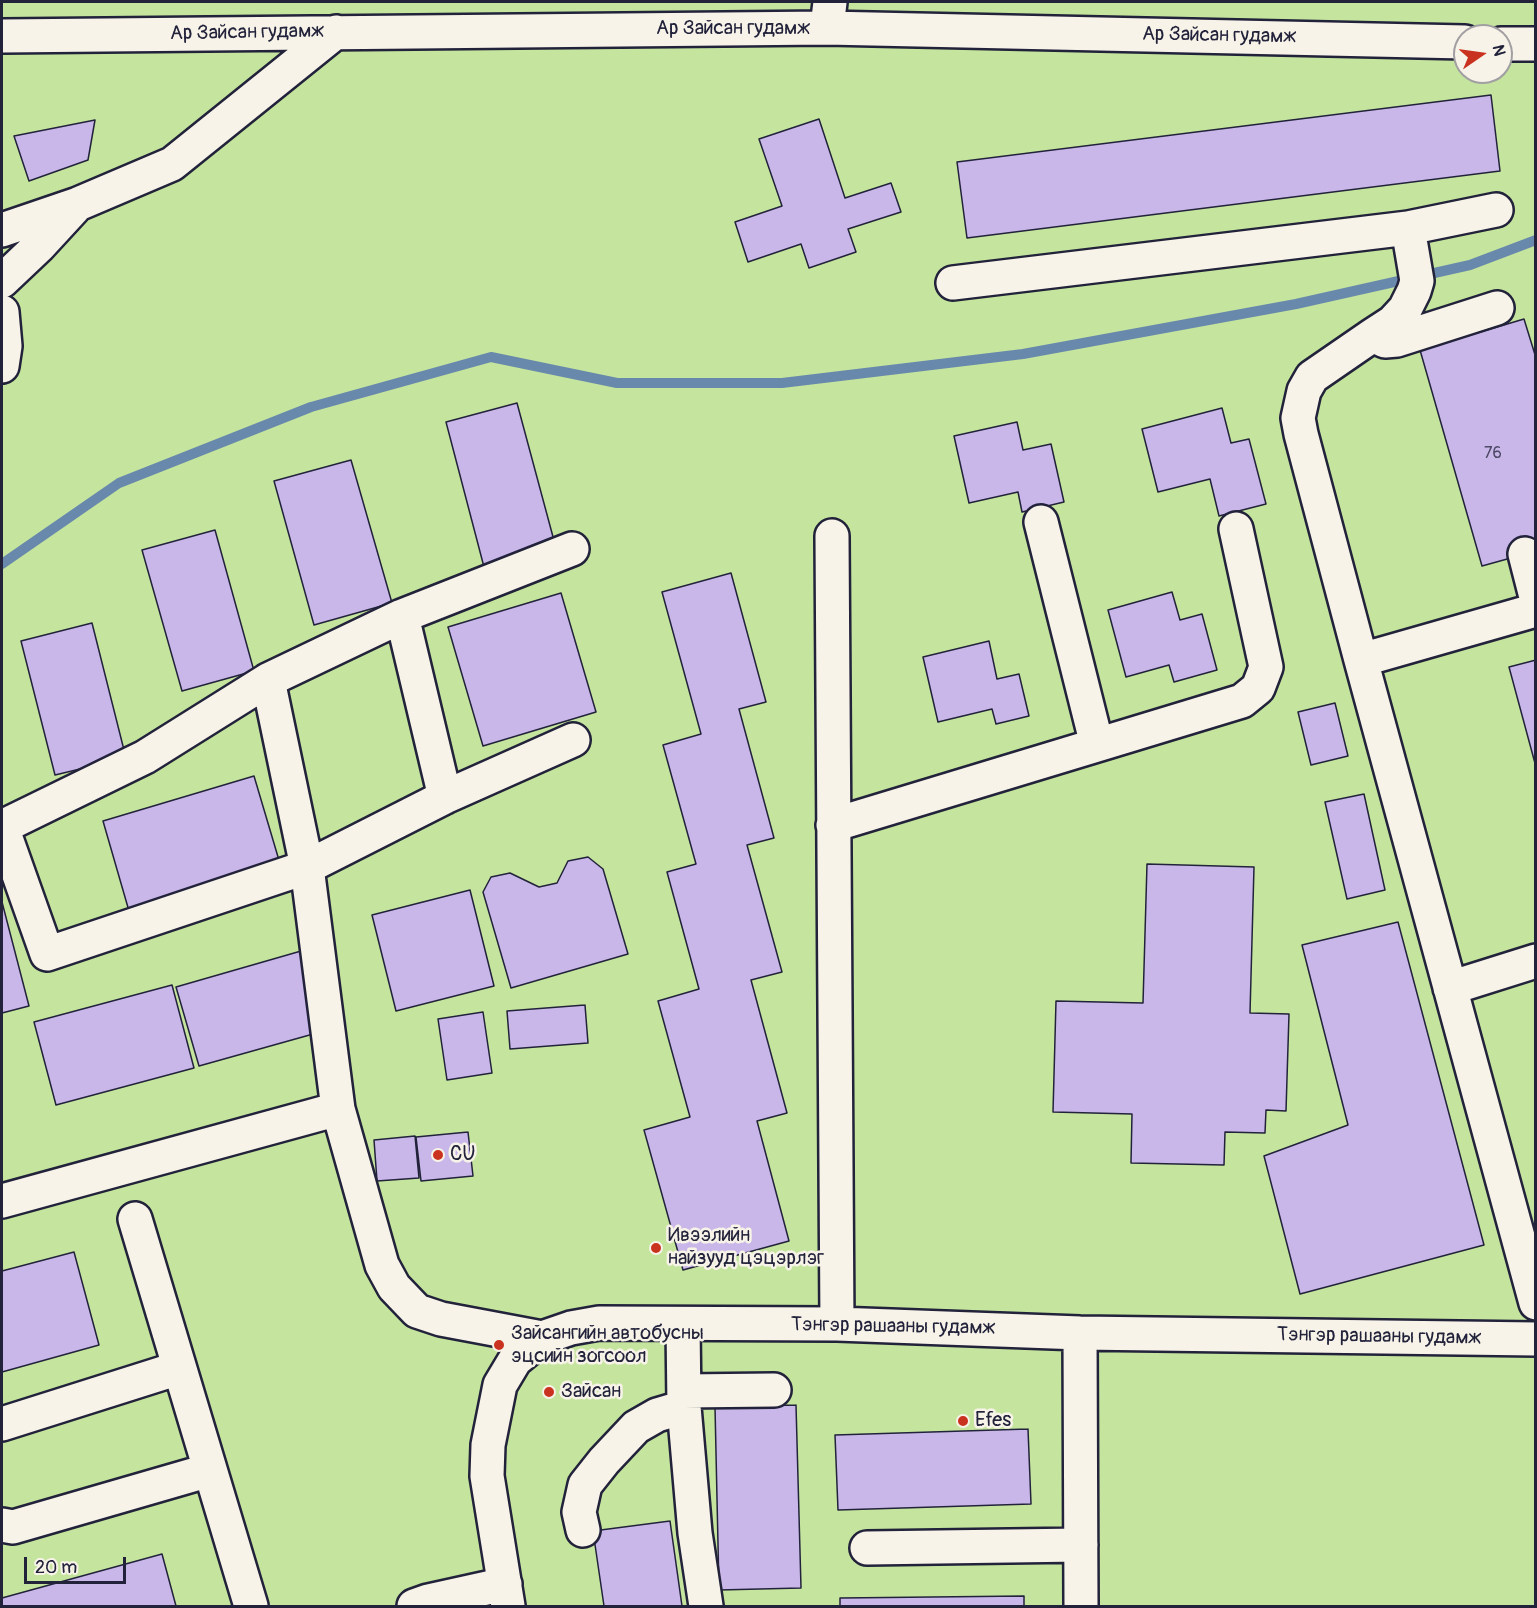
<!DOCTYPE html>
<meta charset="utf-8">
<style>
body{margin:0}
#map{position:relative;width:1537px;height:1608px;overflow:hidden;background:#e9e1e8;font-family:Pangolin,sans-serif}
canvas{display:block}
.frame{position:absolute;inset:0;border:3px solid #22223b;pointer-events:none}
.north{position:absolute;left:1453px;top:24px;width:60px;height:60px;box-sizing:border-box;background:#f7f3e8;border:2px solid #a29fa3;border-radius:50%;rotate:77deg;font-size:16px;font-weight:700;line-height:24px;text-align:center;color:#22223b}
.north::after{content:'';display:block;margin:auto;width:21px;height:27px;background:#c8321e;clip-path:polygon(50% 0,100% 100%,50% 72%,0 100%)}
.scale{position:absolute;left:24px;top:1557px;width:102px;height:27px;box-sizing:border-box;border:3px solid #22223b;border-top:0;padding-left:8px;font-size:18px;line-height:21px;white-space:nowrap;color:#22223b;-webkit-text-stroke:4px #f7f3e8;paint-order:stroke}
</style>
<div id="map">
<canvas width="1537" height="1608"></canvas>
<div class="frame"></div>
<div class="north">N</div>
<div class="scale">20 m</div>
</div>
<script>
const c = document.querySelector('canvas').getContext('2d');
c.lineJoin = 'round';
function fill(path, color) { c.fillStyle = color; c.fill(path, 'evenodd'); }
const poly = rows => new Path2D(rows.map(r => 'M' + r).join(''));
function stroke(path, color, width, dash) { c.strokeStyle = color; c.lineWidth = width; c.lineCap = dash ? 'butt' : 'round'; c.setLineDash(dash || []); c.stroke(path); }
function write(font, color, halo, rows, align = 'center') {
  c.font = font + ' Pangolin,sans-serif'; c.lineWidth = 5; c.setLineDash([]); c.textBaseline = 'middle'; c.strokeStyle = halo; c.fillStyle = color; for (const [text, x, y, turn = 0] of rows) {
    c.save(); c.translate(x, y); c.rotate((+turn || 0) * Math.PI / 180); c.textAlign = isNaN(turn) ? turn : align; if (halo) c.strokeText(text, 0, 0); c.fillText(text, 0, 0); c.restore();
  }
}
const green = poly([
 [2,2,1535,2,1535,1606,2,1606],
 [1465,36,1501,36,1501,72,1465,72]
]);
const stream = poly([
 [2,564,119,483,311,407,491,357,617,383,782,383,1023,354,1296,304,1470,265,1536,240]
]);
const building = poly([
 [1491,95,1500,171,967,238,957,162,1491,95],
 [819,119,845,198,891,183,901,212,848,229,856,252,809,268,801,244,748,262,735,222,782,206,759,139,819,119],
 [95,120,88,160,29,181,14,136,95,120],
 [1524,319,1536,358,1536,551,1482,566,1420,350,1524,319],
 [517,403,556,548,484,567,446,422,517,403],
 [1222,408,1231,443,1249,439,1266,504,1219,516,1210,479,1158,492,1142,429,1222,408],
 [1017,422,1023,450,1051,444,1064,502,1022,512,1018,492,969,503,954,436,1017,422],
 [351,460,392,603,314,625,274,481,351,460],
 [215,530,254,671,182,691,142,550,215,530],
 [731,573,766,702,739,709,774,838,747,845,782,972,751,980,787,1113,757,1121,789,1241,683,1270,644,1130,690,1117,658,1001,699,989,667,872,696,864,663,745,701,734,662,592,731,573],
 [1172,592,1180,620,1202,614,1217,670,1174,682,1169,665,1126,677,1108,610,1172,592],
 [561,593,596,712,483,746,448,627,561,593],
 [92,623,126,758,55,775,21,641,92,623],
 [989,641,997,679,1019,674,1029,716,996,724,992,709,938,722,923,657,989,641],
 [1536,660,1536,767,1509,667,1536,660],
 [1335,703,1348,756,1311,765,1298,712,1335,703],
 [254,776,281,867,129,911,103,821,254,776],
 [1364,794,1385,890,1347,899,1325,802,1364,794],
 [588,857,603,869,628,954,511,988,483,892,491,877,510,873,539,887,557,883,568,861,588,857],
 [1147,864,1254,867,1250,1013,1289,1014,1286,1111,1266,1110,1265,1133,1225,1132,1224,1165,1131,1163,1132,1114,1053,1112,1056,1001,1143,1003,1147,864],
 [470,890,494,986,396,1011,372,915,470,890],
 [2,902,29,1006,2,1013,2,902],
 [1398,922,1484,1245,1300,1294,1264,1156,1348,1125,1302,945,1398,922],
 [308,949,331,1029,199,1066,176,987,308,949],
 [172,985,194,1068,56,1105,34,1022,172,985],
 [585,1005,588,1043,510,1049,507,1011,585,1005],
 [483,1012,492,1073,447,1080,438,1019,483,1012],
 [468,1132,473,1176,421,1181,416,1137,468,1132],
 [415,1136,419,1178,377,1181,374,1140,415,1136],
 [74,1252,99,1345,2,1372,2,1271,74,1252],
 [796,1405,801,1588,719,1590,715,1407,796,1405],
 [1028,1429,1031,1504,838,1510,835,1435,1028,1429],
 [670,1521,682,1606,604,1606,593,1531,670,1521],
 [162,1554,176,1606,2,1606,2,1598,162,1554],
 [1024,1596,1024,1606,840,1606,840,1598,1024,1596]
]);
const minor = poly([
 [827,28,830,2],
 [2,36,827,28,1465,42],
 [1501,44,1536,44],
 [2,230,78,204,172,164,336,32],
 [2,281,39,246,74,208],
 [953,283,1408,228,1496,210],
 [1497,308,1397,340,1385,341,1373,335,1312,377,1304,391,1298,418,1301,434,1361,660,1536,1303],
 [2,312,5,346,2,366],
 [1373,335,1393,322,1405,309,1414,291,1417,281,1408,228],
 [832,536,837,1324],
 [1525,554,1536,597],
 [402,616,445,797],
 [1361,660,1536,610],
 [268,680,145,757,2,827,47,954,307,867,445,797,573,740],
 [1097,745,1242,701,1258,688,1266,667,1236,529],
 [833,825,1097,745,1041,522],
 [1450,988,1536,961],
 [338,1109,307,867,268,680,402,616,572,549],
 [2,1201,338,1109,382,1265,394,1287,417,1311,441,1319,542,1338],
 [135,1219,251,1606],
 [683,1325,684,1407,695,1533,706,1606],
 [1080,1333,1081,1606],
 [684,1391,774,1390],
 [2,1424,179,1368],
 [2,1525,13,1527,210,1470],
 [583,1530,579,1512,585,1485,604,1461,636,1427,657,1415,684,1407],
 [867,1548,1081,1545],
 [414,1606,428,1601,505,1584],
 [508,1606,487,1476,488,1445,500,1385,515,1360,542,1338,571,1328,599,1323,837,1324,1080,1333,1536,1339]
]);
const markers = [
 [438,1155,6,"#c8321e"],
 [656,1248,6,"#c8321e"],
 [499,1345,6,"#c8321e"],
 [549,1392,6,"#c8321e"],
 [963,1421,6,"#c8321e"]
];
const numberNames = [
 ["76",1493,454]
];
const streetNames = [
 ["Ар Зайсан гудамж",733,29],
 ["Ар Зайсан гудамж",247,33,-1],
 ["Ар Зайсан гудамж",1219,36,1],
 ["Тэнгэр рашааны гудамж",893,1327,1],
 ["Тэнгэр рашааны гудамж",1379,1337,1]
];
const poiNames = [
 ["CU",450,1155],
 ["Ивээлийн",668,1236],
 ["найзууд цэцэрлэг",668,1259],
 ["Зайсангийн автобусны",511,1334],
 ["эцсийн зогсоол",511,1357],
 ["Зайсан",561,1392],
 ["Efes",975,1421]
];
fill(green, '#c5e59e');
stroke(stream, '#6989ac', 10);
fill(building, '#c8b7e8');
stroke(building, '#22223b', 1.5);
stroke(minor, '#22223b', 38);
stroke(minor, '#f7f3e8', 33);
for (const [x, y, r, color] of markers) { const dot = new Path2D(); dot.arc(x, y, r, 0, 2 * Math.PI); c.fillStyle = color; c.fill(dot); stroke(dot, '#f7f3e8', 2); }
write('16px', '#4c4766', null, numberNames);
write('20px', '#22223b', '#f7f3e8', streetNames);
write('20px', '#22223b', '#f7f3e8', poiNames, 'left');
</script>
